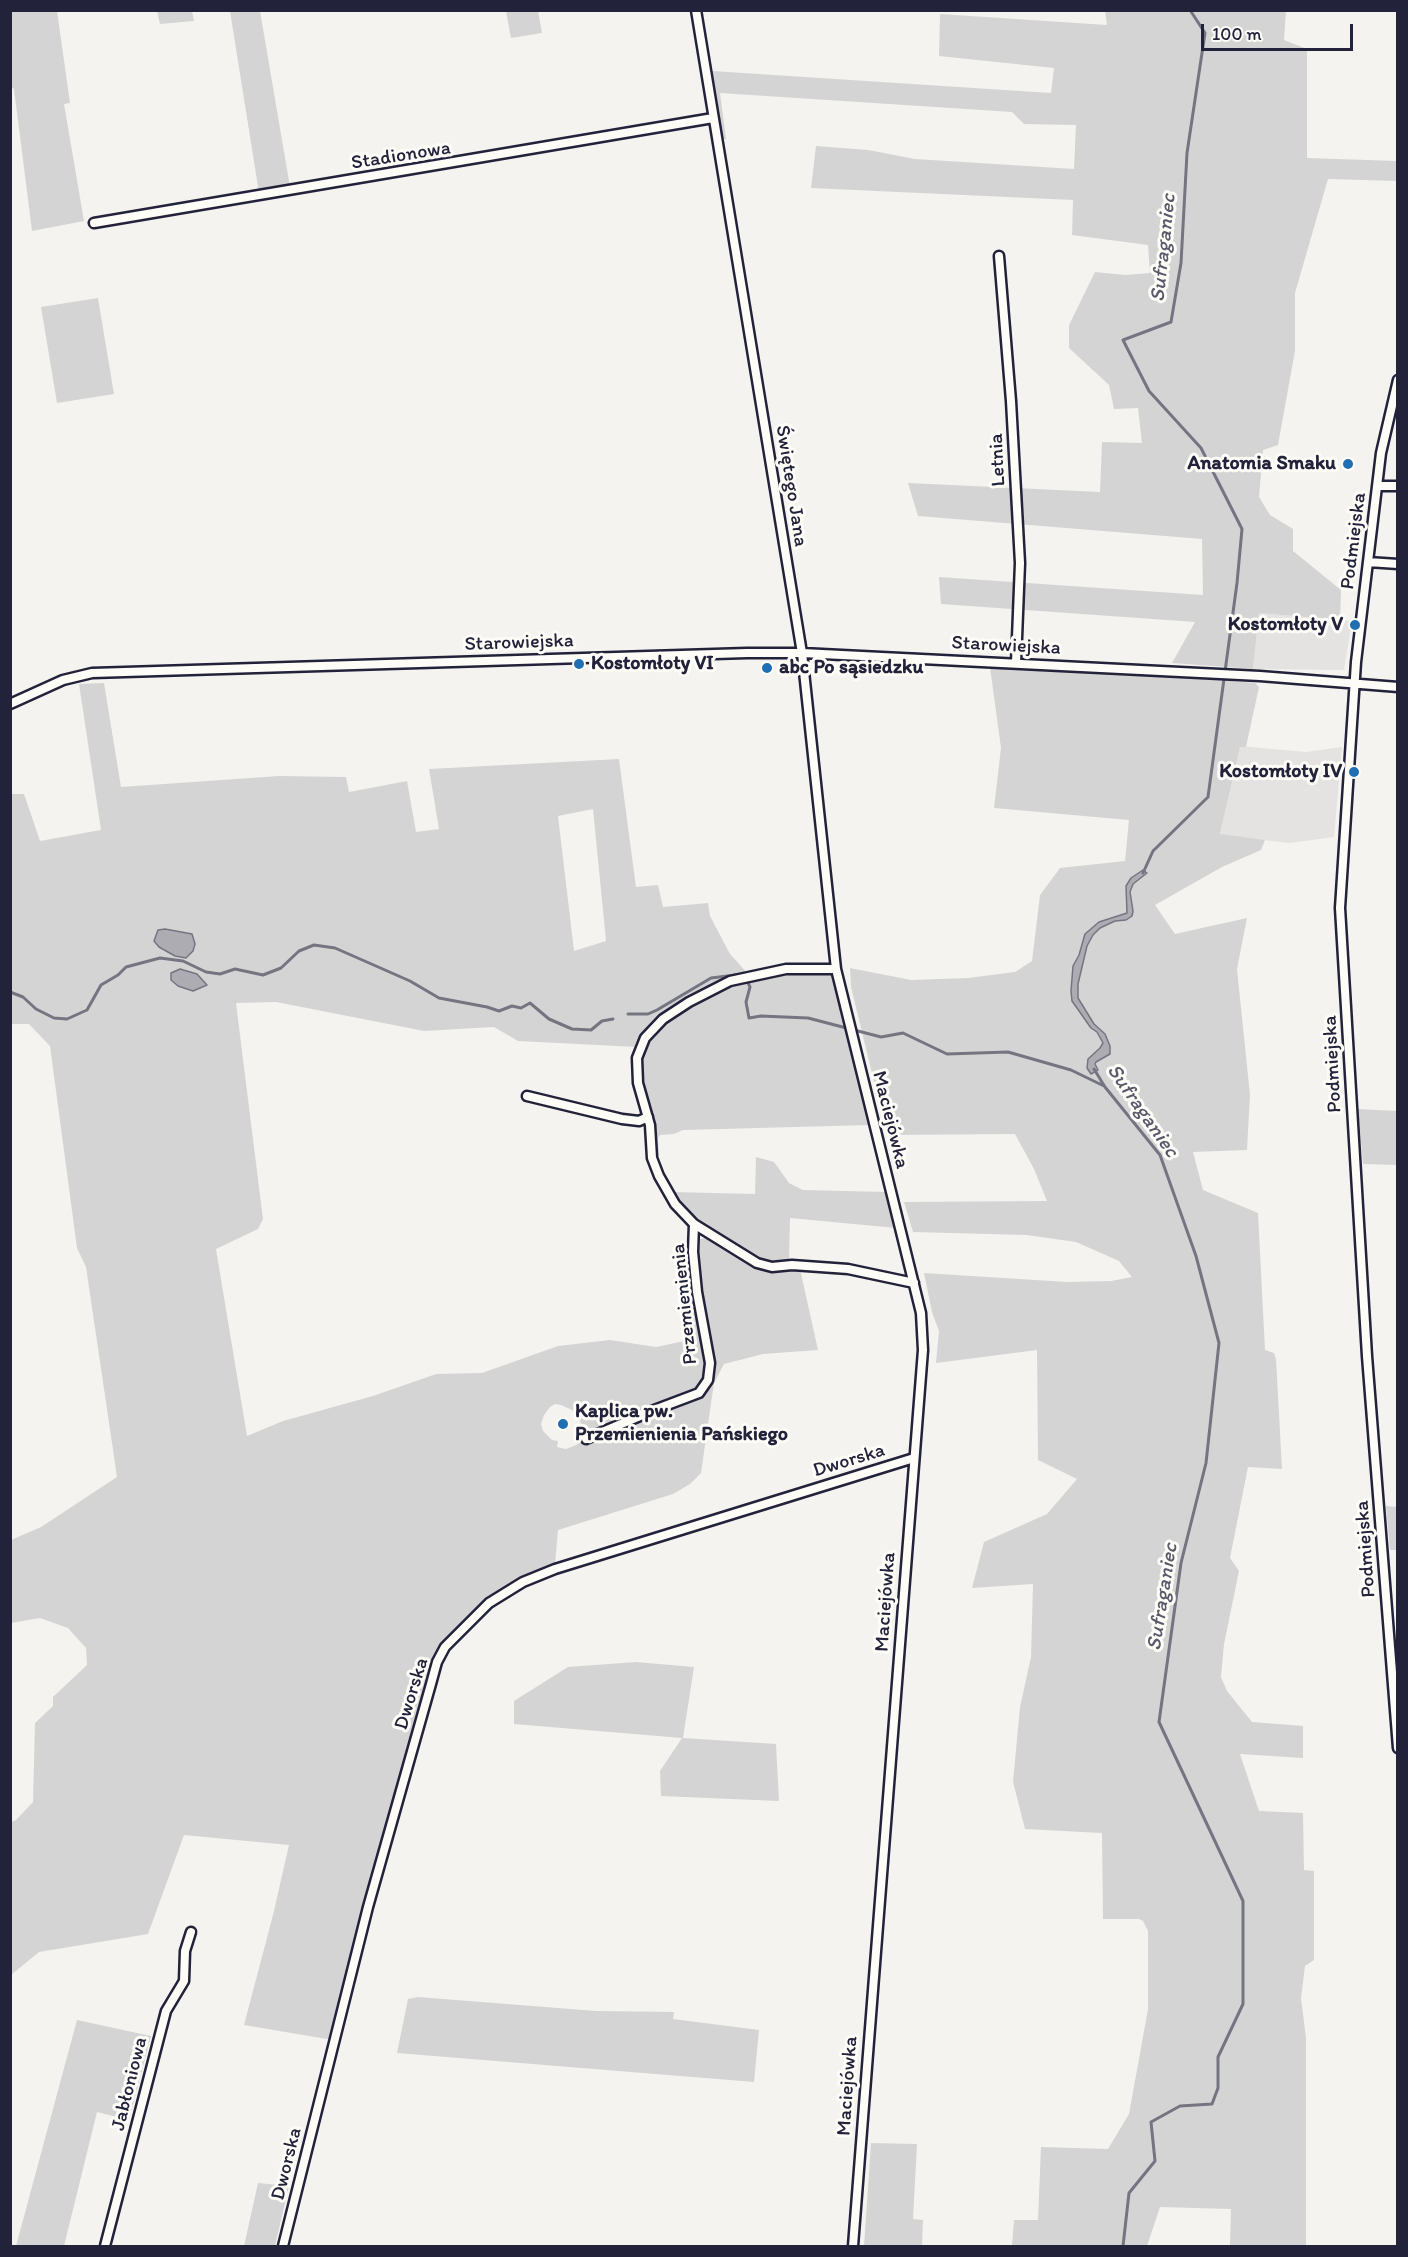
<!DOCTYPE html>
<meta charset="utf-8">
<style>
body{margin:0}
#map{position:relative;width:1408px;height:2257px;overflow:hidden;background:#f4f3ef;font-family:Itim,sans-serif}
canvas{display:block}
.frame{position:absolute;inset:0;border:12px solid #22223b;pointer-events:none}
.scale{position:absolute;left:1201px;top:24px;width:152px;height:27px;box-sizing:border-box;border:3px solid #22223b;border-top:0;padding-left:8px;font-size:18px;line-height:21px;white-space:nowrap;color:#22223b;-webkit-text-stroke:4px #fdfcf7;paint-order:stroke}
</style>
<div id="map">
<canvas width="1408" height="2257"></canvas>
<div class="frame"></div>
<div class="scale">100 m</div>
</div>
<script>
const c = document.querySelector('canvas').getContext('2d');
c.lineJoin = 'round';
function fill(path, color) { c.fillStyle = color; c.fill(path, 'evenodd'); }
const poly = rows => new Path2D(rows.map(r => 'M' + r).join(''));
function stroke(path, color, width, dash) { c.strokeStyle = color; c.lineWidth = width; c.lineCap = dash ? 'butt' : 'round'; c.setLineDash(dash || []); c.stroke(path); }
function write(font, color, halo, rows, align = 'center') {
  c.font = font + ' Itim,sans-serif'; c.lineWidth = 6; c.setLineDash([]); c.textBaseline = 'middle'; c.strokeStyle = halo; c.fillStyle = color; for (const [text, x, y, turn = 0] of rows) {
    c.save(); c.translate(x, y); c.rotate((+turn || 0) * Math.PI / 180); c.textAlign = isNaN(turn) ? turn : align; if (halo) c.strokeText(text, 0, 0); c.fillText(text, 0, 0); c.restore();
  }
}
const built = poly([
 [1259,613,1352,621,1344,670,1253,669],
 [1240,746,1306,752,1342,747,1334,837,1290,843,1220,835]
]);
const green = poly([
 [10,11,57,11,70,103,64,104,84,221,32,231,14,89,11,87],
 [157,11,192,11,194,21,160,24],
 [230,11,260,11,290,187,259,193],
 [506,11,538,11,542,33,511,38],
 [1105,11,1286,11,1284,40,1307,49,1307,158,1397,161,1397,181,1328,179,1295,293,1295,351,1278,445,1263,450,1259,497,1270,515,1293,529,1293,551,1341,590,1340,620,1259,613,1253,669,1172,663,1195,622,941,604,939,577,1203,595,1202,539,918,516,908,483,1100,492,1102,442,1142,443,1138,408,1114,409,1109,385,1069,348,1069,325,1095,272,1125,275,1150,273,1148,245,1072,235,1073,200,811,188,816,146,868,150,915,159,1074,169,1076,125,1024,124,1012,112,720,93,726,139,722,139,712,71,1051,93,1054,68,939,56,940,14,1107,25],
 [98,298,114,394,57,403,41,307],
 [990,667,1172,676,1255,683,1259,687,1246,747,1240,747,1220,834,1265,840,1261,850,1222,867,1155,905,1175,934,1247,918,1237,969,1250,1095,1247,1150,1193,1152,1203,1190,1258,1213,1265,1350,1274,1353,1276,1359,1282,1469,1248,1467,1230,1558,1239,1571,1224,1644,1221,1677,1227,1691,1252,1722,1303,1726,1303,1758,1240,1754,1259,1811,1303,1813,1304,1870,1314,1871,1314,1960,1305,1966,1301,1998,1306,2038,1306,2246,1230,2246,1231,2209,1160,2207,1147,2246,1012,2246,1014,2220,1038,2220,1041,2147,1108,2149,1129,2114,1148,2009,1148,1931,1143,1921,1139,1919,1103,1919,1102,1833,1025,1829,1013,1782,1020,1707,1031,1657,1033,1584,972,1588,984,1542,1047,1514,1077,1479,1038,1460,1037,1350,936,1363,939,1331,932,1312,924,1273,1067,1282,1111,1281,1132,1277,1119,1261,1076,1242,1027,1235,913,1232,904,1202,1047,1201,1034,1169,1015,1134,887,1135,851,987,850,968,911,980,968,978,1015,972,1032,961,1040,895,1060,868,1125,861,1129,820,994,808,1001,748],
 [104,683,121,787,279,776,346,777,349,792,407,781,416,832,439,829,429,769,619,759,636,887,658,885,663,907,708,903,710,916,730,954,748,974,723,980,677,1003,652,1022,637,1047,518,1041,494,1027,424,1031,276,1002,236,1003,263,1219,258,1229,216,1249,247,1436,283,1421,373,1396,436,1374,482,1373,558,1346,610,1340,656,1347,694,1339,690,1276,697,1279,696,1244,700,1239,707,1238,747,1261,800,1269,818,1350,763,1354,724,1364,714,1383,701,1473,690,1484,673,1494,558,1530,555,1565,517,1581,492,1596,472,1615,435,1656,333,2040,244,2025,273,1915,289,1845,184,1835,148,1934,39,1952,11,1975,11,1822,16,1820,33,1802,35,1723,53,1706,53,1697,87,1665,86,1648,68,1628,40,1618,11,1623,11,1540,41,1527,117,1477,86,1267,77,1248,50,1046,29,1024,11,1024,11,794,24,794,40,841,101,830,79,684],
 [593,809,606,941,574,951,558,816],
 [555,1404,561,1405,572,1410,580,1418,582,1436,585,1439,576,1445,566,1449,557,1447,558,1441,552,1440,543,1431,541,1424,544,1415,550,1407],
 [784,973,831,973,870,1125,683,1130,674,1134,660,1135,658,1138,659,1156,656,1156,654,1124,644,1084,641,1059,650,1041,666,1022,688,1005,732,984],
 [1358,1109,1397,1111,1397,1165,1363,1164],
 [756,1157,774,1162,789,1183,803,1190,886,1192,896,1228,790,1218,789,1261,774,1264,761,1261,701,1225,680,1204,672,1192,755,1194],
 [1386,1506,1397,1507,1397,1550,1390,1550],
 [636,1662,694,1667,683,1738,776,1744,779,1801,661,1796,660,1771,682,1738,514,1724,514,1701,568,1667],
 [418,1997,596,2011,674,2012,673,2019,759,2030,754,2082,397,2053,408,1999],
 [77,2020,151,2036,129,2120,97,2112,64,2246,16,2246],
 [871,2143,917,2144,913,2219,923,2220,922,2246,864,2246],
 [258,2183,289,2186,275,2246,244,2246]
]);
const water = poly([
 [1143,870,1147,873,1133,884,1130,892,1133,911,1132,916,1126,920,1115,921,1100,928,1093,935,1087,946,1078,984,1078,998,1094,1024,1105,1034,1110,1046,1110,1054,1096,1062,1095,1064,1098,1070,1091,1074,1087,1068,1088,1059,1100,1048,1103,1043,1097,1032,1091,1028,1072,1001,1071,991,1073,966,1079,955,1085,934,1099,922,1127,913,1126,886,1131,878,1143,870],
 [165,929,192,934,195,944,193,951,186,958,175,956,159,947,154,941,158,930,165,929],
 [180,969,197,974,207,985,193,991,178,986,171,980,171,973,180,969]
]);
const stream = poly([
 [1143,873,1153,851,1208,797,1237,583,1242,529,1201,448,1149,391,1123,340,1171,322,1181,263,1187,153,1205,33,1190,10],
 [10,992,23,997,36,1009,54,1018,67,1019,87,1010,101,985,118,975,126,967,160,958,183,961,206,972,220,974,235,969,263,975,281,968,299,951,314,945,335,948,410,981,439,998,487,1007,499,1011,512,1006,521,1008,530,1003,549,1019,572,1029,591,1030,602,1021,613,1019],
 [628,1014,648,1014,657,1010,711,978,744,974,750,987,746,1002,749,1018,761,1016,808,1018,881,1037,903,1033,947,1054,1008,1052,1071,1070,1104,1086],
 [1094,1069,1105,1087,1160,1155,1196,1256,1219,1343,1206,1463,1181,1563,1159,1722,1243,1901,1243,2004,1218,2057,1218,2088,1212,2104,1180,2106,1151,2122,1155,2161,1129,2193,1123,2246]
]);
const minor = poly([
 [696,10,802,653,836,969,921,1313,923,1350,853,2246],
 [94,223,713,118],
 [999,256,1011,401,1020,563,1016,663],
 [1398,380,1381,453,1356,662,1340,908,1367,1356,1398,1748],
 [1377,486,1398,486],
 [1368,562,1398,564],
 [10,704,63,680,92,673,747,653,802,653,1260,676,1398,687],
 [836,969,786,969,730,981,689,1002,663,1019,645,1038,637,1058,638,1083,650,1125,652,1158,659,1176,675,1204,694,1224,757,1263,772,1267,792,1265,848,1269,914,1283],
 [527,1096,622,1119,639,1121,648,1117],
 [586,1439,654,1410,699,1393,708,1380,710,1363,697,1292,693,1252,694,1224],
 [105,2246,166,2011,184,1981,185,1951,191,1932],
 [283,2246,368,1907,431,1684,437,1662,445,1647,489,1603,523,1582,555,1569,914,1458]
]);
const markers = [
 [1348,464,6,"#1f6fb2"],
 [1355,625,6,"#1f6fb2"],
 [579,664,6,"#1f6fb2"],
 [767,668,6,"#1f6fb2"],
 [1354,772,6,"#1f6fb2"],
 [563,1424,6,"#1f6fb2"]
];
const streetNames = [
 ["Stadionowa",401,156,-9],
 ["Letnia",998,460,-93],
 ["Świętego Jana",791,486,81],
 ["Podmiejska",1354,541,-83],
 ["Starowiejska",519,643,-2],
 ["Starowiejska",1006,646,3],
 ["Podmiejska",1333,1064,-93],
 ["Maciejówka",890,1120,76],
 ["Przemienienia",685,1304,-96],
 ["Dworska",849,1461,-17],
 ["Podmiejska",1366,1549,-94],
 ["Maciejówka",886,1602,-86],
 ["Dworska",412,1694,-73],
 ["Jabłoniowa",130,2084,-76],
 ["Maciejówka",848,2086,-86],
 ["Dworska",287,2164,-76]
];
const poiNames = [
 ["Anatomia Smaku",1336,464],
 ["Kostomłoty V",1343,625],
 ["Kostomłoty VI",591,664,"left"],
 ["abc Po sąsiedzku",779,668,"left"],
 ["Kostomłoty IV",1342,772],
 ["Kaplica pw.",575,1412,"left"],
 ["Przemienienia Pańskiego",575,1435,"left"]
];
const waterNames = [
 ["Sufraganiec",1164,248,-84],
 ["Sufraganiec",1142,1111,55],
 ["Sufraganiec",1163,1597,-81]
];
fill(built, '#e4e3e2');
fill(green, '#d5d4d5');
fill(water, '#acacb2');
stroke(water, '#757582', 1.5);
stroke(stream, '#757582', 3);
stroke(minor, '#22223b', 13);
stroke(minor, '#fdfcf7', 8);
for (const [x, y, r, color] of markers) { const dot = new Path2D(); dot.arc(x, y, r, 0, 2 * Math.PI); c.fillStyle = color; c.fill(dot); stroke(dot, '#fdfcf7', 2); }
write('20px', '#22223b', '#fdfcf7', streetNames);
write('bold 20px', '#22223b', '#fdfcf7', poiNames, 'right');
write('italic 21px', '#59596b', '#fdfcf7', waterNames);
</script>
